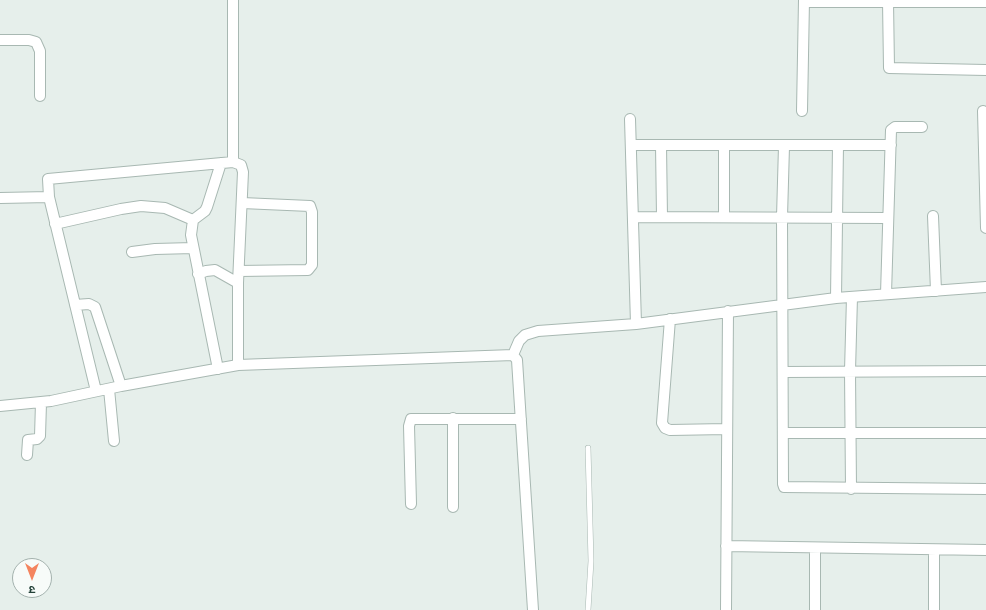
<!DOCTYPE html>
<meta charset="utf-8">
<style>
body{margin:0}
#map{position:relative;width:986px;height:610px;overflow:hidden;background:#e6efeb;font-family:Figtree,"Noto Sans Devanagari",sans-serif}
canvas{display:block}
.north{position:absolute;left:12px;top:558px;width:40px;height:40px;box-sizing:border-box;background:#f7fbf9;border:1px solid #a3b1ad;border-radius:50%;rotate:180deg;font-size:11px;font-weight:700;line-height:16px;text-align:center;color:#24423a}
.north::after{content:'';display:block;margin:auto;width:14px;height:18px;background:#f4845f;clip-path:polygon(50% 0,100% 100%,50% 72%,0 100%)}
</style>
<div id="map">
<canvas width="986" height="610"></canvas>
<div class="north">उ</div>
</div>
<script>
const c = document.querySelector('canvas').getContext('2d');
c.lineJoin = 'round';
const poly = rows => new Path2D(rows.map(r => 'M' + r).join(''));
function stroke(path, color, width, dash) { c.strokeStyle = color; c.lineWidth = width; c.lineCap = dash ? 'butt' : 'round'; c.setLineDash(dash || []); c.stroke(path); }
const service = poly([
 [588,610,591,561,588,448]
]);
const minor = poly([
 [888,1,889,68,986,70],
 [804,2,986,2],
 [0,40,29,40,36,42,40,51,40,96],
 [802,111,804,0],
 [983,111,986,228],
 [630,119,636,324],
 [631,145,891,145],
 [661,145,662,217],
 [784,146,782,217,783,484,784,487,986,489],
 [233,162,233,0],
 [49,197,96,391],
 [0,198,49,197,48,179,233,162,241,165,243,172,238,283,238,365],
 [724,216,724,146],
 [933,216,936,291],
 [633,217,888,218],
 [55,224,121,209,141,206,165,208,193,220],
 [132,252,155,249,193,248],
 [239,271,308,270,312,265,312,212,310,206,242,203],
 [198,274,206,271,215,270,238,283],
 [886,294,891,130,895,127,922,127],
 [836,298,838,145],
 [75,305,89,304,95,307,121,386],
 [670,319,662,423,665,428,670,430,726,429],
 [513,355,519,341,525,335,538,331,636,324,836,298,986,287],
 [513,355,517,360,533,610],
 [218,369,191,235,193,220,205,211,207,207,221,163],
 [783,372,986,371],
 [109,389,114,441],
 [0,406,51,401,121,386,238,365,513,355],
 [453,418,453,507],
 [783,433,986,433],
 [27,455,28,440,37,439,40,436,41,403],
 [851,489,850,371,852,297],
 [411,504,409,426,411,419,521,419],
 [726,546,986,550],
 [815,549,815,610],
 [934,550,934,610],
 [726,610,728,311]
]);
stroke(service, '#a8b8b2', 6);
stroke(minor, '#a8b8b2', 12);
stroke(service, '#fff', 5);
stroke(minor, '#fff', 10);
</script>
